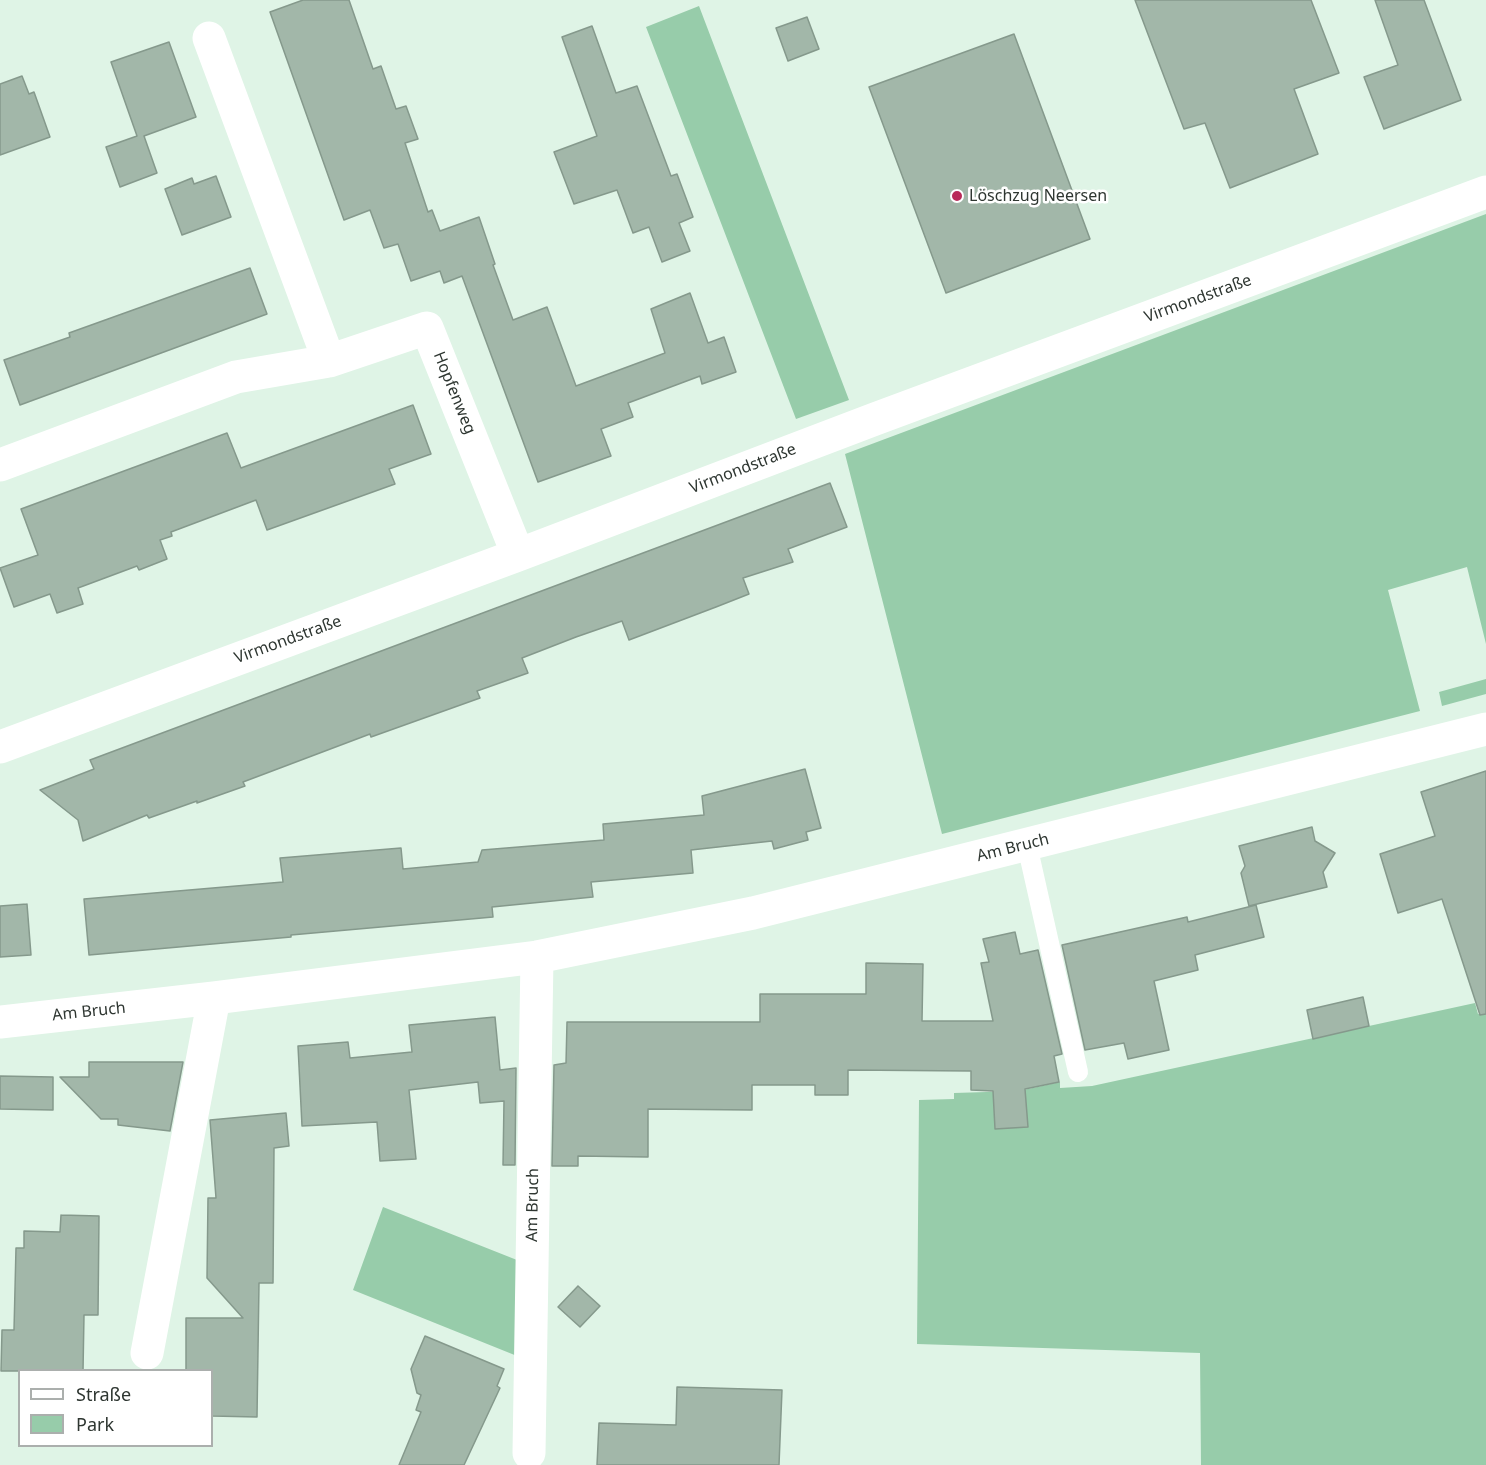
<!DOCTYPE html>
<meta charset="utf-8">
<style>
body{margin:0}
#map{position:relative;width:1486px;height:1465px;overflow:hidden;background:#dff4e6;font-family:"Noto Sans",sans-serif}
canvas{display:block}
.legend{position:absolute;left:18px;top:1369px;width:195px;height:78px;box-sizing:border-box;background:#fff;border:2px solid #abafad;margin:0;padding:8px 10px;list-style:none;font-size:18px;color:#2e3631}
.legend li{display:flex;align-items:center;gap:12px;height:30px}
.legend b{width:30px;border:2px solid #abafad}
</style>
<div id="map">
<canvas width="1486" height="1465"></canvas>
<ul class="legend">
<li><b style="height:8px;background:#fff"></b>Straße</li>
<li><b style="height:16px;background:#97ccaa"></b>Park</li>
</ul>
</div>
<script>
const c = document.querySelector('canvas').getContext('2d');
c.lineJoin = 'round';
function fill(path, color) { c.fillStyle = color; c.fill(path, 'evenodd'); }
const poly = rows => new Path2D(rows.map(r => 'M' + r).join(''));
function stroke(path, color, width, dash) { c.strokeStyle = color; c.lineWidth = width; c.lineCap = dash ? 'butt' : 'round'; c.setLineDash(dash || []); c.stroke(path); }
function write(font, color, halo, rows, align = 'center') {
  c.font = font + ' "Noto Sans",sans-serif'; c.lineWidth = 5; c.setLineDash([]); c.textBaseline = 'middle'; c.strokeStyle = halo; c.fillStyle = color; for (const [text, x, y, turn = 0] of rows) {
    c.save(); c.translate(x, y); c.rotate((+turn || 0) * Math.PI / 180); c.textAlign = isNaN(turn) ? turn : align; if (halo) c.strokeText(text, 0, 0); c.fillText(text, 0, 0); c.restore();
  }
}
const green = poly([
 [699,6,849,400,796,419,646,27],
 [1486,214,1486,644,1467,567,1388,590,1420,711,942,834,845,454],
 [1486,679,1486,694,1442,706,1439,692],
 [1475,1003,1478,1014,1486,1013,1486,1465,1201,1465,1200,1353,917,1344,919,1100,954,1099,954,1093,1019,1091,1060,1082,1060,1088,1092,1086],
 [383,1207,522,1262,522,1358,353,1290]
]);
const building = poly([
 [303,0,349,0,373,69,381,66,396,109,406,106,418,139,405,143,428,212,432,210,440,231,479,217,495,264,493,265,513,320,547,307,576,386,665,353,651,309,690,293,708,343,724,337,736,372,702,384,700,376,628,403,633,417,601,429,611,456,538,482,462,276,444,283,440,271,411,281,398,244,384,248,370,210,344,220,270,12,303,0],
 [1135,0,1311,0,1339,73,1294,89,1318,154,1230,188,1205,123,1184,129,1135,0],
 [1375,0,1424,0,1461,100,1384,129,1364,77,1398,65,1375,0],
 [807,17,819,49,788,61,776,28,807,17],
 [592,26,616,93,637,86,671,176,677,174,693,217,679,223,690,251,662,262,649,227,633,233,617,190,574,204,554,152,597,136,562,37,592,26],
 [1014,34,1090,239,946,293,869,87,1014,34],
 [169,42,196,117,144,136,157,173,120,187,106,147,137,136,111,62,169,42],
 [22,76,29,94,34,92,50,137,0,155,0,84,22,76],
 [216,176,231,217,182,235,165,189,192,178,194,184,216,176],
 [250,268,267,314,20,405,4,360,70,337,69,333,250,268],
 [413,405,431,454,389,469,395,484,267,530,256,500,171,532,172,536,160,540,167,559,139,570,137,566,78,588,83,604,57,613,50,594,14,607,0,568,38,555,21,509,227,433,241,468,413,405],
 [830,483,847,527,788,549,793,562,743,578,749,594,716,607,629,640,622,621,576,637,522,658,528,673,477,691,480,698,371,737,370,734,243,782,245,786,197,803,197,801,149,818,147,815,83,841,78,820,40,790,94,769,90,760,830,483],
 [805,769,821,828,806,832,808,840,774,849,772,841,691,850,693,873,591,882,593,897,492,907,493,917,291,935,291,937,89,955,84,899,283,882,280,858,401,848,403,869,478,862,482,850,604,840,603,824,704,815,702,796,805,769],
 [1486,771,1486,1014,1480,1015,1442,899,1398,913,1380,854,1435,836,1421,792,1486,771],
 [1312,827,1315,841,1335,853,1323,872,1327,887,1249,906,1241,873,1245,866,1239,846,1312,827],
 [27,904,31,955,0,957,0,906,27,904],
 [1256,905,1264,937,1195,955,1198,970,1154,981,1169,1050,1128,1059,1124,1043,1085,1050,1062,945,1187,917,1188,922,1256,905],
 [1015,932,1020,954,1038,950,1062,1054,1054,1056,1059,1082,1025,1089,1028,1127,995,1129,993,1091,971,1090,971,1071,848,1070,848,1095,815,1095,815,1085,752,1085,752,1110,648,1109,648,1157,578,1156,578,1166,552,1166,554,1065,566,1063,567,1022,760,1022,760,994,866,994,866,963,923,964,922,1021,993,1021,981,963,989,962,983,939,1015,932],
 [1363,997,1369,1026,1313,1039,1307,1010,1363,997],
 [495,1017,500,1070,516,1068,515,1165,503,1165,504,1101,480,1103,478,1082,409,1090,416,1159,380,1161,377,1122,302,1126,298,1046,348,1042,350,1058,412,1052,409,1025,495,1017],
 [89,1062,183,1062,170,1131,118,1125,118,1119,101,1119,60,1077,89,1077,89,1062],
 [0,1076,53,1077,53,1110,0,1109,0,1076],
 [286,1113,289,1146,274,1148,273,1283,259,1283,257,1417,212,1416,212,1371,186,1371,186,1318,243,1318,207,1278,208,1198,216,1198,210,1120,286,1113],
 [61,1215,99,1216,98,1315,84,1315,83,1371,1,1371,2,1330,14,1330,16,1248,24,1248,24,1231,60,1232,61,1215],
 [578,1286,600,1306,580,1327,558,1307,578,1286],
 [425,1336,504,1369,497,1386,500,1388,464,1465,399,1465,421,1412,416,1410,421,1395,417,1393,411,1369,425,1336],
 [677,1387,782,1390,779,1465,597,1465,599,1423,676,1425,677,1387]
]);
const lane = poly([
 [1027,845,1078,1072]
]);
const street = poly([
 [209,38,329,361],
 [0,465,236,377,329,361,427,328,518,555],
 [0,747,518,555,875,419,1486,192],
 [0,1022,214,998,537,957,753,913,1486,729],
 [147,1353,214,998],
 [529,1453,537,957]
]);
const markers = [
 [957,196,6,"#b92a59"]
];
const poiNames = [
 ["Löschzug Neersen",969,196]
];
const streetNames = [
 ["Virmondstraße",1198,299,-20],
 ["Hopfenweg",454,393,68],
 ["Virmondstraße",743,469,-21],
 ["Virmondstraße",288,640,-20],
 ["Am Bruch",1013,848,-14],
 ["Am Bruch",89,1012,-6],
 ["Am Bruch",533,1205,-89]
];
fill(green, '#97ccaa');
fill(building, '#a2b7a9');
stroke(building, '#85998c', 1.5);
stroke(lane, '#fff', 20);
stroke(street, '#fff', 33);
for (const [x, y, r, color] of markers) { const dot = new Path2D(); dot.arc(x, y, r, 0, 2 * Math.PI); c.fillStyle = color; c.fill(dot); stroke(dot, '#fff', 2); }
write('16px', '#2e3631', '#fff', poiNames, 'left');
write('16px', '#2e3631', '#fff', streetNames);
</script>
